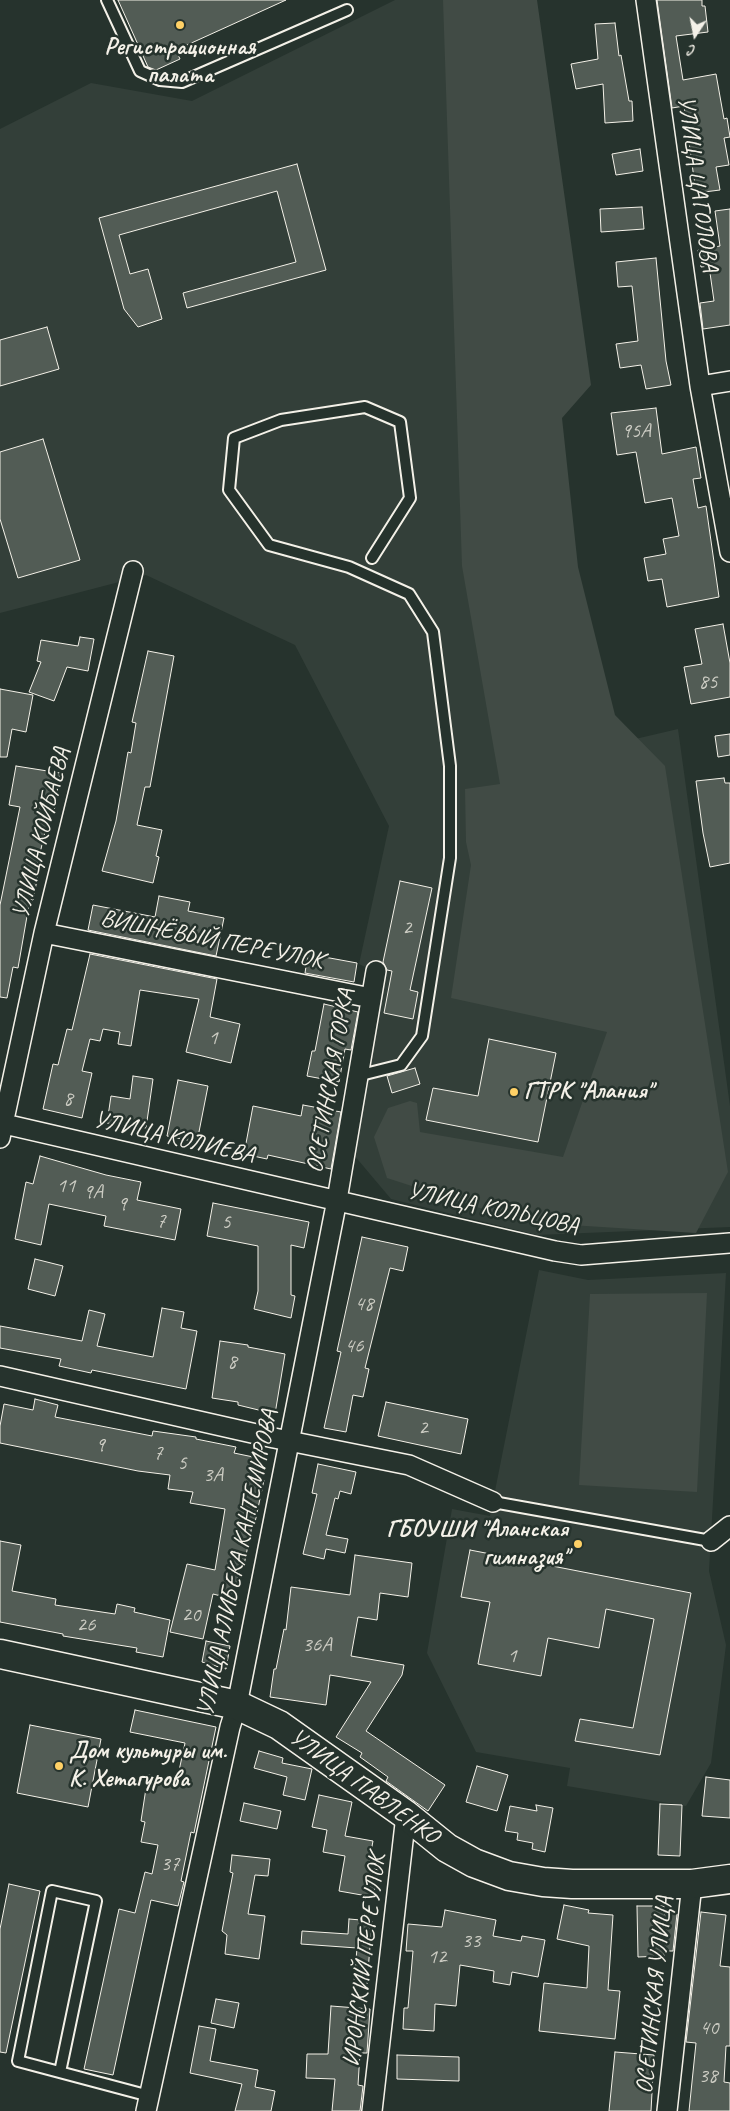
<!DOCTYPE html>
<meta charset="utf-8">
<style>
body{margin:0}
#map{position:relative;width:730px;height:2111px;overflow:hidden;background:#26332d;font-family:Caveat,sans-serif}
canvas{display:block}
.north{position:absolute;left:670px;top:10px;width:50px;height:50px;-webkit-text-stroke:4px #26332d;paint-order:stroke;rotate:191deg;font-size:14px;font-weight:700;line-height:20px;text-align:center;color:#f4f1e8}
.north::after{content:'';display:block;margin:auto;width:18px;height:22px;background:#f4f1e8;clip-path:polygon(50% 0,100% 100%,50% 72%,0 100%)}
</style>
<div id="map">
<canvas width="730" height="2111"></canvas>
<div class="north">С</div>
</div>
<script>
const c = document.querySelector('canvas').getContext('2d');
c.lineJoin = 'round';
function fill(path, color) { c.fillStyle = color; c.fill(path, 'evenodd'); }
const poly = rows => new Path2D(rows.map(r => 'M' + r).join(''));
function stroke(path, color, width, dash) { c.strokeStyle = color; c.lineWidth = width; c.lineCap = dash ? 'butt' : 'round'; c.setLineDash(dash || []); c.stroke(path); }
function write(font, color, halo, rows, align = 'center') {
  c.font = font + ' Caveat,sans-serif'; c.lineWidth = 5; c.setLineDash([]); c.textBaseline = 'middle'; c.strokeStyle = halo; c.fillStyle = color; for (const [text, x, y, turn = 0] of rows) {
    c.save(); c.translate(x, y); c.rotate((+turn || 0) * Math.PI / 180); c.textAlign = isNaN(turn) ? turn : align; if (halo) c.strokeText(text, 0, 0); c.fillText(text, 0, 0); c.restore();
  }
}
const built = poly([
 [395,0,458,0,601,747,678,729,730,1106,730,1227,537,1235,391,1199,348,1148,374,1012,385,977,359,964,389,826,295,645,146,575,0,613,0,129,91,83,192,101],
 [539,1270,588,1280,726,1273,709,1571,726,1645,711,1763,686,1806,567,1786,570,1768,476,1752,427,1653,452,1509,490,1516]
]);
const green = poly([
 [443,0,537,0,591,385,562,418,578,567,615,715,665,766,728,1172,696,1233,523,1222,387,1178,374,1137,388,1108,410,1101,417,1103,420,1132,563,1157,607,1032,451,998,471,865,466,842,465,789,500,784,462,566],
 [707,1293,697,1492,579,1485,590,1294]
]);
const building = poly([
 [118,0,286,0,176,50,180,59,156,70,148,67,118,0],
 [657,0,702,0,702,6,705,6,708,32,676,36,683,80,716,74,724,119,727,118,730,137,724,138,729,165,716,167,720,190,696,193,684,106,672,108,657,0],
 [615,23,619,56,621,55,629,101,632,101,633,121,605,123,603,84,576,89,571,64,598,59,595,24,615,23],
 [640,149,643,171,616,175,612,154,640,149],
 [297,164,326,270,187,308,183,293,296,262,277,191,119,235,130,274,148,269,162,319,138,327,124,309,99,218,297,164],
 [642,207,644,229,601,232,600,209,642,207],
 [730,209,730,325,703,329,700,303,714,301,709,266,701,267,698,250,720,246,715,211,730,209],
 [656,258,666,361,671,385,646,389,641,365,620,368,616,344,638,341,632,286,618,287,616,262,656,258],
 [47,327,59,369,0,386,0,340,47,327],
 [656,408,662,454,696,447,701,478,693,479,698,508,706,506,719,597,667,607,662,579,648,581,644,558,666,554,663,539,679,536,672,498,645,503,636,452,617,455,611,413,656,408],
 [43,439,80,560,18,578,0,519,0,452,43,439],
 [723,624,730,663,730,697,691,704,684,667,702,664,695,629,723,624],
 [80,637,94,639,88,671,67,667,54,701,29,692,41,662,37,661,41,640,78,646,80,637],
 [148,651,174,656,150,787,145,787,137,825,162,830,156,856,159,857,153,883,102,871,116,821,128,752,131,753,136,723,132,722,148,651],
 [0,689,33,695,26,732,12,729,7,757,0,757,0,689],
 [730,734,730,755,718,757,715,736,730,734],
 [16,766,60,773,54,812,50,811,36,870,39,870,33,900,30,899,18,968,13,967,7,998,0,997,0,905,20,807,9,805,16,766],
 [724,778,725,783,730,783,730,863,710,867,703,833,696,781,724,778],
 [400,881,432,888,410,990,418,992,413,1019,384,1013,392,971,387,970,383,962,400,881],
 [159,896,190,902,188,911,224,918,216,956,88,930,93,905,155,917,159,896],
 [90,954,217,979,210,1017,240,1024,231,1063,186,1052,199,999,140,990,131,1046,118,1044,120,1032,103,1029,100,1041,90,1039,82,1071,92,1073,82,1118,43,1109,53,1064,58,1065,67,1029,72,1030,90,954],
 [308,954,357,963,354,982,305,973,308,954],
 [324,1004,358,1012,351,1050,345,1049,339,1082,307,1076,312,1051,315,1051,324,1004],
 [489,1039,556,1053,538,1142,426,1120,433,1088,478,1096,489,1039],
 [415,1068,420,1084,392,1093,387,1076,415,1068],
 [133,1076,153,1079,146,1128,107,1123,111,1096,130,1099,133,1076],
 [178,1080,208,1086,197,1142,167,1136,178,1080],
 [303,1105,341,1112,331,1169,268,1155,267,1159,244,1154,253,1106,301,1116,303,1105],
 [40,1156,106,1175,141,1182,137,1200,181,1209,175,1240,104,1226,106,1216,49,1204,41,1245,15,1239,26,1182,33,1184,40,1156],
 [213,1203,309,1222,304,1248,291,1245,291,1295,295,1296,291,1318,254,1309,258,1291,258,1246,207,1236,213,1203],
 [362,1237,408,1247,403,1271,390,1268,365,1368,369,1369,363,1397,353,1395,346,1432,324,1428,341,1352,337,1351,362,1237],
 [35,1259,63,1266,55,1296,28,1289,35,1259],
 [162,1308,184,1312,181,1328,197,1331,186,1389,92,1370,91,1373,59,1366,61,1359,0,1348,0,1326,82,1341,89,1310,105,1314,97,1346,153,1357,162,1308],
 [220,1341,248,1345,248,1347,285,1354,275,1414,238,1405,238,1402,212,1398,220,1341],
 [35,1399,58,1405,55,1417,152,1436,153,1431,196,1437,196,1439,236,1447,234,1453,263,1459,259,1478,264,1480,254,1527,252,1526,244,1565,241,1565,233,1599,213,1594,203,1639,170,1632,187,1564,215,1570,225,1509,190,1503,193,1492,168,1489,170,1475,138,1471,0,1443,0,1426,4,1404,33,1410,35,1399],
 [386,1402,468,1419,461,1454,378,1436,386,1402],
 [318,1464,356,1472,351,1494,340,1491,338,1499,335,1498,326,1535,348,1539,345,1553,326,1549,324,1559,303,1554,317,1494,312,1493,318,1464],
 [0,1541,21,1545,12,1591,56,1599,55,1605,115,1614,117,1604,135,1608,134,1612,170,1620,163,1657,136,1652,137,1648,63,1636,63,1634,0,1622,0,1541],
 [470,1550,691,1593,660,1755,575,1741,580,1719,633,1728,654,1619,606,1609,599,1648,548,1638,541,1676,478,1664,490,1602,461,1597,470,1550],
 [355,1555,412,1563,408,1597,380,1593,377,1620,358,1617,351,1656,404,1665,402,1675,366,1731,445,1785,428,1811,386,1781,388,1777,360,1757,362,1753,336,1737,371,1682,330,1675,326,1705,270,1697,274,1669,276,1669,284,1629,286,1630,291,1587,350,1595,355,1555],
 [206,1641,230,1646,226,1669,202,1662,206,1641],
 [135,1710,216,1727,194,1833,191,1832,181,1881,184,1882,178,1906,151,1900,113,2075,84,2069,119,1909,135,1913,145,1872,152,1874,158,1845,141,1842,145,1822,141,1821,148,1775,177,1780,185,1743,130,1732,135,1710],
 [30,1725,101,1739,88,1807,17,1793,30,1725],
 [259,1751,283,1758,282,1763,312,1769,305,1800,283,1795,287,1777,254,1768,259,1751],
 [477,1766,508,1775,497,1811,466,1802,477,1766],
 [706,1777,730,1780,730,1818,702,1816,706,1777],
 [319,1795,352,1802,345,1836,373,1841,368,1868,379,1870,373,1897,339,1891,345,1856,323,1852,327,1830,312,1827,319,1795],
 [244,1803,281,1811,277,1829,240,1821,244,1803],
 [660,1804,682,1805,680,1856,658,1855,660,1804],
 [536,1805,553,1808,545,1852,532,1849,533,1843,517,1840,518,1833,505,1831,510,1806,537,1811,536,1805],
 [232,1855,270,1859,268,1876,255,1875,248,1914,265,1916,259,1959,225,1954,227,1935,222,1931,233,1873,230,1872,232,1855],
 [9,1884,40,1891,6,2053,0,2052,0,1929,9,1884],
 [564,1905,589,1910,588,1913,613,1915,608,1990,620,1991,615,2039,539,2031,544,1983,587,1988,589,1946,557,1939,564,1905],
 [637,1906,664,1906,664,1914,677,1914,673,1951,664,1951,664,1956,638,1957,637,1906],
 [445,1910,496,1920,493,1936,521,1941,522,1936,545,1940,538,1977,512,1972,510,1985,493,1982,494,1971,460,1965,456,2006,435,2004,434,2031,403,2029,404,2008,408,2008,413,1951,406,1951,408,1924,442,1927,445,1910],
 [701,1912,726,1915,720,1966,730,1967,730,2046,726,2046,724,2082,730,2083,730,2111,689,2111,696,2043,686,2042,701,1912],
 [349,1919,372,1921,367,1984,354,1983,357,1948,301,1944,302,1931,348,1934,349,1919],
 [216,1999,239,2003,234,2028,211,2023,216,1999],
 [331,2006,370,2009,367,2053,360,2053,358,2085,363,2086,360,2111,332,2111,335,2079,306,2078,307,2054,328,2054,331,2006],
 [199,2026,216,2029,210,2061,258,2070,255,2087,275,2091,271,2111,235,2111,242,2084,190,2073,199,2026],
 [615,2052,654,2055,651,2111,609,2111,615,2052],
 [397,2055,459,2057,459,2081,397,2079,397,2055]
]);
const lane = poly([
 [107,0,140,71,160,80,182,82,347,10],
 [357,1076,401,1065,422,1036,450,858,450,766,433,632,409,594,349,567,269,545,229,490,234,438,281,420,365,407,400,422,410,498,372,558],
 [493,1502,711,1541],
 [60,2072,96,1901,52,1891,18,2061,142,2094,149,2094]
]);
const street = poly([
 [646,0,700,386,730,552],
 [700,386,730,381],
 [44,933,371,998],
 [0,1123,555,1251,581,1255,730,1243],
 [0,1138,44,933,133,571],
 [0,1376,274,1438,409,1465,493,1502],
 [711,1541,730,1526],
 [146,2111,230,1727,237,1705,337,1200,376,971],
 [372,2111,406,1815],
 [667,2111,692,1884]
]);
const secondary = poly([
 [0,1654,237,1705,279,1725,406,1815,447,1848,474,1863,509,1876,543,1882,572,1884,692,1884,730,1879]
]);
const markers = [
 [180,25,5,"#ffd166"],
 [514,1092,5,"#ffd166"],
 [578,1544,5,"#ffd166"],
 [59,1766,5,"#ffd166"]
];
const numberNames = [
 ["95А",636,431],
 ["85",708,682],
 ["2",407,928],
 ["1",213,1038],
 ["8",68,1099],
 ["11",66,1186],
 ["9А",93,1192],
 ["9",122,1204],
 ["7",161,1221],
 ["5",226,1222],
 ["48",364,1304],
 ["46",354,1346],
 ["8",232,1362],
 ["2",423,1428],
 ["9",100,1445],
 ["7",158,1453],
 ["5",182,1463],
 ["3А",213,1475],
 ["20",191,1615],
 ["26",86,1625],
 ["36А",317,1645],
 ["1",512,1656],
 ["37",170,1864],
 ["33",471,1941],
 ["12",437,1957],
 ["40",709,2028],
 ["38",708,2076]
];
const poiNames = [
 ["Регистрационная",180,48,"center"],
 ["палата",180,76,"center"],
 ["ГТРК \"Алания\"",524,1092],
 ["ГБОУШИ \"Аланская",568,1530,"right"],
 ["гимназия\"",568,1558,"right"],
 ["Дом культуры им.",69,1752],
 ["К. Хетагурова",69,1780]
];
const streetNames = [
 ["УЛИЦА ЦАГОЛОВА",697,184,82],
 ["УЛИЦА КОЙБАЕВА",42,833,-76],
 ["ВИШНЁВЫЙ ПЕРЕУЛОК",212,940,11],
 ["ОСЕТИНСКАЯ ГОРКА",331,1081,-80],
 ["УЛИЦА КОЛИЕВА",174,1138,13],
 ["УЛИЦА КОЛЬЦОВА",493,1209,12],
 ["УЛИЦА АЛИБЕКА КАНТЕМИРОВА",238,1563,-78],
 ["УЛИЦА ПАВЛЕНКО",364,1787,36],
 ["ИРОНСКИЙ ПЕРЕУЛОК",365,1960,-83],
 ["ОСЕТИНСКАЯ УЛИЦА",655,1995,-84]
];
fill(built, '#333f39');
fill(green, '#414b45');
fill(building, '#525c55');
stroke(building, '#f4f1e8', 1);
stroke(lane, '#f4f1e8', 14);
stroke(street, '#f4f1e8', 22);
stroke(secondary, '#f4f1e8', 31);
stroke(lane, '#26332d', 10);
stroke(street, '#26332d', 19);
stroke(secondary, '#26332d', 28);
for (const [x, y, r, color] of markers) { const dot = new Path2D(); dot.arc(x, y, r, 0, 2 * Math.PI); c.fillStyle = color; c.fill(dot); stroke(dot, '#26332d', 2); }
write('21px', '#ccccc3', null, numberNames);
write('bold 24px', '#f4f1e8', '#26332d', poiNames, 'left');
write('24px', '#f4f1e8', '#26332d', streetNames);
</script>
